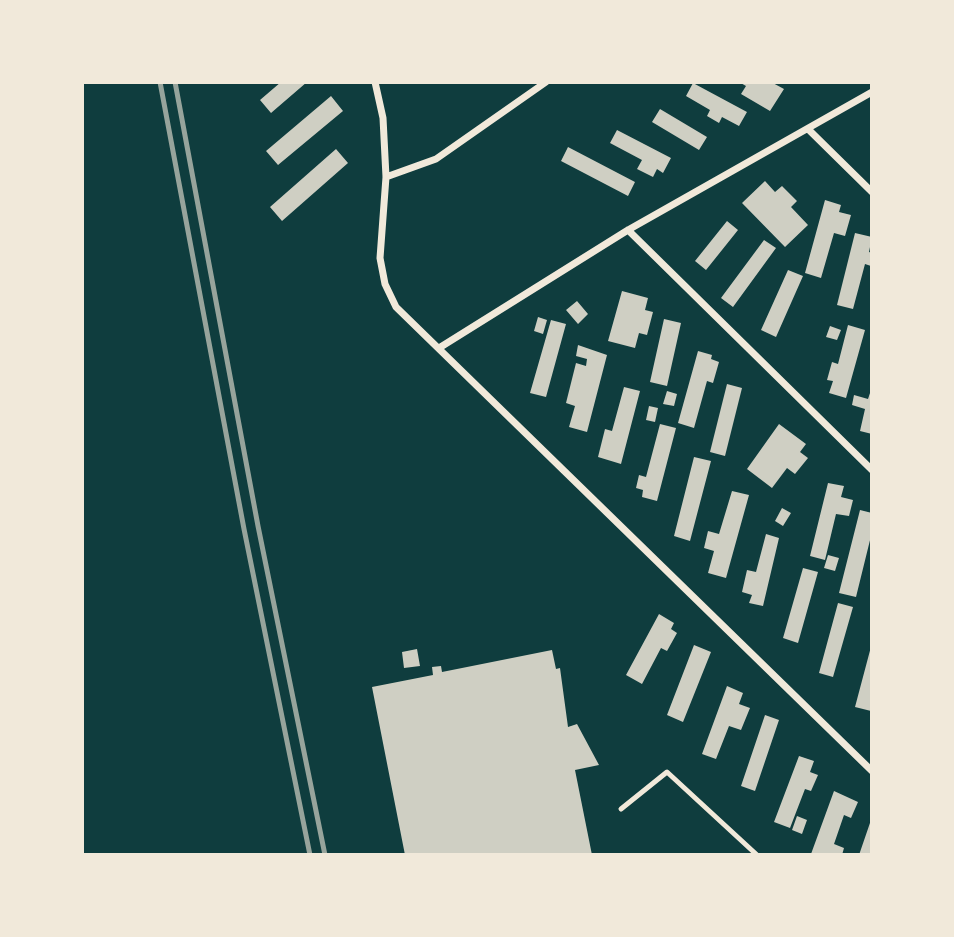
<!DOCTYPE html>
<style>
body{margin:0}
#map{position:relative;width:954px;height:937px;overflow:hidden;background:#0f3d3e;font-family:Raleway,sans-serif}
canvas{display:block}
.frame{position:absolute;inset:0;border:84px solid #f1e9da;pointer-events:none}
</style>
<div id="map">
<canvas width="954" height="937"></canvas>
<div class="frame"></div>
</div>
<script>
const c = document.querySelector('canvas').getContext('2d');
c.lineJoin = 'round';
function fill(path, color) { c.fillStyle = color; c.fill(path, 'evenodd'); }
const poly = rows => new Path2D(rows.map(r => 'M' + r).join(''));
function stroke(path, color, width, dash) { c.strokeStyle = color; c.lineWidth = width; c.lineCap = dash ? 'butt' : 'round'; c.setLineDash(dash || []); c.stroke(path); }
const building = poly([
 [281,82,307,82,271,113,260,100],
 [739,82,771,82,784,89,770,111,741,94,746,86],
 [693,83,747,112,739,126,722,117,719,123,707,116,710,110,686,96],
 [331,96,343,111,278,165,266,151],
 [660,109,707,137,699,150,652,122],
 [617,130,671,158,663,173,657,169,653,177,637,169,642,160,610,143],
 [568,147,635,182,628,196,561,161],
 [336,149,348,163,282,221,270,207],
 [765,181,775,192,782,186,797,201,791,207,808,225,785,247,742,203],
 [825,200,841,205,839,212,851,215,845,236,834,233,821,278,805,273],
 [727,221,738,230,706,270,695,261],
 [855,233,872,237,869,252,872,253,872,263,871,266,865,264,853,309,837,305],
 [764,240,776,248,733,307,721,298],
 [788,270,803,276,776,337,761,330],
 [622,291,648,298,645,310,653,312,647,335,639,333,635,348,608,341],
 [577,301,588,314,578,324,566,310],
 [538,317,547,320,543,334,534,331],
 [664,319,681,323,667,386,650,382],
 [551,320,566,324,546,397,530,393],
 [848,325,865,330,846,398,829,393,833,381,827,380,832,362,838,364],
 [830,326,841,330,837,340,826,337],
 [578,345,607,355,587,432,569,427,575,406,566,403,576,363,586,366,587,359,576,356],
 [698,351,712,355,711,359,719,362,713,383,707,381,694,428,678,423],
 [727,384,742,388,725,456,710,452],
 [624,387,640,391,621,464,598,457,605,429,612,431],
 [871,390,872,390,872,434,860,431,865,409,852,405,854,395,868,399],
 [667,391,677,394,674,406,663,404],
 [649,406,658,408,655,422,646,420],
 [660,424,676,428,657,501,642,497,643,490,636,488,639,475,646,477],
 [779,424,806,444,800,452,808,458,795,474,787,468,772,488,747,469],
 [694,457,711,461,690,541,674,536],
 [828,483,844,486,841,497,853,500,849,516,836,514,825,560,810,556],
 [732,491,749,495,726,578,708,573,714,551,704,548,708,531,719,534],
 [782,508,791,513,783,526,775,521],
 [860,510,872,513,872,532,856,597,839,593],
 [766,534,779,538,763,606,749,603,752,595,742,592,747,570,756,572],
 [828,555,839,558,835,571,824,568],
 [803,568,818,572,798,643,783,638],
 [838,603,853,607,833,677,819,673],
 [659,614,674,623,671,629,677,633,667,651,661,648,642,684,626,675],
 [872,643,872,707,871,711,855,707],
 [694,645,711,652,683,722,667,715],
 [417,649,420,666,404,668,402,652],
 [552,650,556,669,560,668,568,727,577,724,599,765,575,770,592,855,405,855,372,687,433,675,432,667,441,666,442,672],
 [727,686,743,693,739,704,750,708,741,730,729,726,716,759,702,754],
 [765,715,779,720,755,791,741,786],
 [799,756,814,761,810,772,818,775,811,791,805,789,790,828,774,822],
 [834,791,858,802,851,818,844,815,834,844,844,848,842,855,814,855,811,854],
 [797,816,807,820,802,834,792,830],
 [871,820,872,855,859,855]
]);
const service = poly([
 [621,809,667,772,757,855]
]);
const minor = poly([
 [375,82,383,118,386,177,380,258,385,284,396,307,872,771],
 [808,129,872,192],
 [386,177,436,159,546,82],
 [628,230,872,470],
 [439,348,628,230,872,92]
]);
const rail = poly([
 [160,82,244,529,310,855],
 [175,82,258,526,325,855]
]);
fill(building, '#cfcfc3');
stroke(service, '#f1e9da', 5);
stroke(minor, '#f1e9da', 7);
stroke(rail, '#97a49c', 5);
</script>
